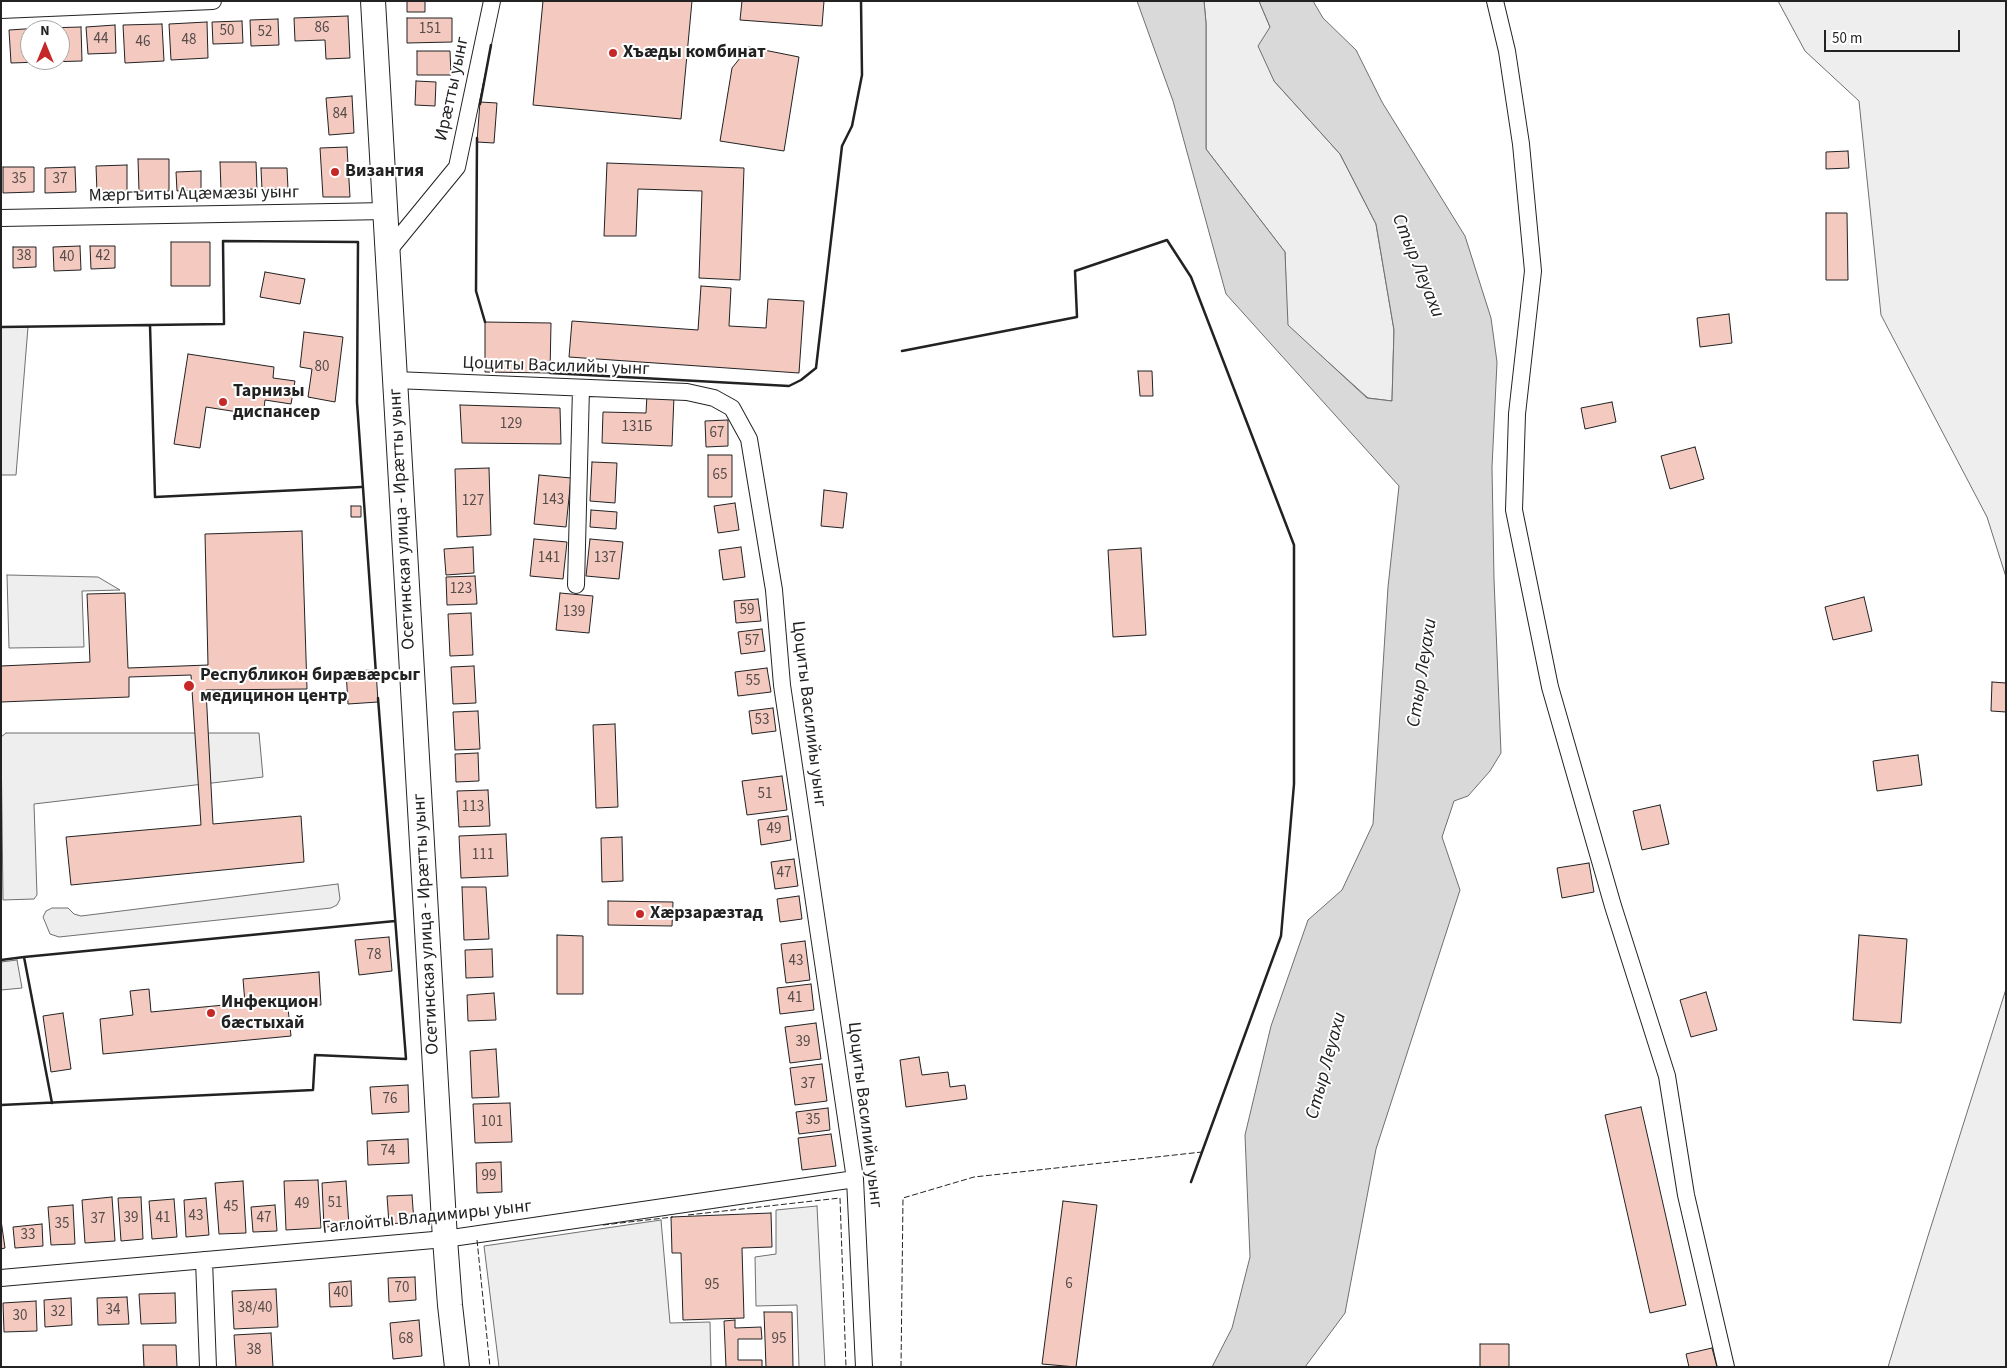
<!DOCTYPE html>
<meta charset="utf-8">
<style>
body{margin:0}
#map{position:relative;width:2007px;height:1368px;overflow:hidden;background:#fff;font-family:"Source Sans 3",sans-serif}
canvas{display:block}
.frame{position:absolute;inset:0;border:2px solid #222;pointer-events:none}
.north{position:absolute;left:20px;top:20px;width:50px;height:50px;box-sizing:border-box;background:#fff;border:1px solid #a7a7a7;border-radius:50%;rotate:0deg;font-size:14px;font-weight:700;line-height:20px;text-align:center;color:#222}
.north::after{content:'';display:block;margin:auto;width:18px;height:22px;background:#c62828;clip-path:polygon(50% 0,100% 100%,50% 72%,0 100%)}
.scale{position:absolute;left:1824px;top:30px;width:136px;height:22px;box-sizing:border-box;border:2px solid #222;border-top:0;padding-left:6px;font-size:15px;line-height:18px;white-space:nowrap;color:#222;-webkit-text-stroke:4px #fff;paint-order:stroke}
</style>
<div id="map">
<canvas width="2007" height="1368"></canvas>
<div class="frame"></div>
<div class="north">N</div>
<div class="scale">50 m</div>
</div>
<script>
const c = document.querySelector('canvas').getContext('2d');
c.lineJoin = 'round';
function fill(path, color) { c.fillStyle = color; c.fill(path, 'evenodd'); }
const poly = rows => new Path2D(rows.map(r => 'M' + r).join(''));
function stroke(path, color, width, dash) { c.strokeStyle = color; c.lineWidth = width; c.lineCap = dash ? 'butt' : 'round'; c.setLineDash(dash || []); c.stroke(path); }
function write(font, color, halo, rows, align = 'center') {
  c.font = font + ' "Source Sans 3",sans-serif'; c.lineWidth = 4; c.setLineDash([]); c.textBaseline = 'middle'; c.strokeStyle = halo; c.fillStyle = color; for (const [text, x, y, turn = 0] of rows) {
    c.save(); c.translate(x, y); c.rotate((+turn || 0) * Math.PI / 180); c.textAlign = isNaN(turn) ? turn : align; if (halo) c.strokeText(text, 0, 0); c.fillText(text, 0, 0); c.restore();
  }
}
const green = poly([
 [1204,1,1259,1,1270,27,1274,81,1340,154,1376,224,1394,330,1392,401,1368,398,1287,325,1285,252,1206,149,1206,23,1204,1],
 [1778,1,2006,1,2006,577,1987,517,1881,315,1859,101,1805,51,1778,1],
 [1,327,28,327,16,475,1,475,1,327],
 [7,575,98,577,120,590,82,591,84,647,9,648,7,575],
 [6,733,259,733,263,777,34,804,37,895,34,899,3,900,1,737,6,733],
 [338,884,340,899,337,905,331,908,59,937,50,934,43,917,46,911,52,908,68,908,74,914,81,916,338,884],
 [17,960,22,988,1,990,1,962,17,960],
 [2006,989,2006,1367,1888,1367,1928,1236,2006,989],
 [817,1206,825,1367,799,1367,797,1305,756,1306,755,1257,776,1254,776,1210,817,1206],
 [661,1220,670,1323,710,1322,711,1367,499,1367,484,1246,661,1220]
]);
const water = poly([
 [1137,1,1204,1,1206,23,1206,149,1285,252,1288,325,1367,398,1392,401,1394,330,1376,224,1340,154,1274,81,1258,46,1270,27,1259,1,1313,1,1323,18,1356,50,1382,102,1465,236,1491,318,1497,362,1492,467,1494,579,1501,753,1490,771,1468,796,1454,801,1442,837,1460,890,1376,1149,1345,1313,1305,1367,1212,1367,1232,1328,1250,1257,1245,1135,1271,1026,1308,920,1342,890,1373,824,1388,587,1399,486,1226,294,1173,101,1137,1]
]);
const building = poly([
 [407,1,425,1,425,12,407,12,407,1],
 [543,1,692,1,681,119,533,105,543,1],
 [742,1,824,1,822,26,740,20,742,1],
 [348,16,350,58,326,59,325,40,295,41,294,18,348,16],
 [407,18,452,18,452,42,407,43,407,18],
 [278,19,279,45,251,46,250,20,278,19],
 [242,21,243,43,213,44,212,22,242,21],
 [207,22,208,58,171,60,169,24,207,22],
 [162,24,164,61,125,63,123,25,162,24],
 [115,25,116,53,88,54,86,27,115,25],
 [81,27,82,61,47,62,47,60,60,60,60,30,45,30,45,28,81,27],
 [40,28,30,30,30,60,41,60,41,62,11,63,9,30,40,28],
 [749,47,799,57,784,151,720,141,732,68,749,47],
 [417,51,450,51,451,75,417,75,417,51],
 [416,81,436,82,435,106,415,105,416,81],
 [352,96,354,133,329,135,326,98,352,96],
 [480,102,497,103,494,143,477,142,480,102],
 [347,147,350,197,323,197,320,148,347,147],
 [1848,151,1849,168,1826,169,1826,152,1848,151],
 [138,159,169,159,169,191,139,191,138,159],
 [220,162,256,162,257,189,221,190,220,162],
 [607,163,744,168,740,280,699,278,702,191,638,189,636,236,604,236,607,163],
 [127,165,127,191,97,192,96,166,127,165],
 [3,167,34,167,34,192,3,193,3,167],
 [75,167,76,192,45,193,45,168,75,167],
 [261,168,287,168,288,189,262,190,261,168],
 [201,171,201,190,177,191,176,172,201,171],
 [1826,213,1847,213,1848,280,1826,280,1826,213],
 [171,242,210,242,210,286,171,286,171,242],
 [80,246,81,270,54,271,53,247,80,246],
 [90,246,115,246,115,268,91,269,90,246],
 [13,247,36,247,36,267,13,268,13,247],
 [265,272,305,279,300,304,260,297,265,272],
 [701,286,731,288,729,326,766,328,768,299,804,301,799,373,569,357,572,321,698,330,701,286],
 [1729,314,1732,343,1700,347,1697,318,1729,314],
 [485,322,551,323,550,373,485,372,485,322],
 [304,332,343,337,335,402,308,397,312,369,300,367,304,332],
 [188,354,274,367,273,378,295,381,291,404,265,400,263,416,206,407,200,448,174,444,188,354],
 [1138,371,1152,371,1153,396,1140,396,1138,371],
 [647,395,674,396,672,446,602,443,603,412,646,413,647,395],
 [1612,402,1616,422,1585,429,1581,408,1612,402],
 [460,405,560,408,561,444,462,443,460,405],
 [728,420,728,446,706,447,705,421,728,420],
 [1695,447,1704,479,1670,489,1661,456,1695,447],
 [708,455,732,455,732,497,708,497,708,455],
 [592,462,617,463,615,503,590,501,592,462],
 [489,468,491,535,457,537,455,469,489,468],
 [539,475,571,478,566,527,534,524,539,475],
 [824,490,847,493,843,528,821,526,824,490],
 [735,503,739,530,718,533,714,506,735,503],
 [351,506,361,506,361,517,351,517,351,506],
 [591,510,617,512,616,529,590,527,591,510],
 [302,531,307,689,206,690,213,824,301,816,304,862,71,885,66,837,201,825,191,675,129,677,129,697,1,702,1,666,90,662,87,594,125,593,128,668,208,665,205,534,302,531],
 [534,539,567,542,563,579,530,576,534,539],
 [590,539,623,542,619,579,586,576,590,539],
 [473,547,474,573,446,575,444,549,473,547],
 [741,547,745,577,723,580,719,550,741,547],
 [1141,548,1146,635,1113,637,1108,550,1141,548],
 [475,576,477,604,447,605,446,577,475,576],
 [560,593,593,596,589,633,556,630,560,593],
 [1864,597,1872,631,1833,640,1825,607,1864,597],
 [758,599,761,621,736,623,734,601,758,599],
 [471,613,473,655,450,656,448,614,471,613],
 [762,629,765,651,741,654,738,632,762,629],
 [474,666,476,703,453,704,451,667,474,666],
 [767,668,771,692,738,696,735,672,767,668],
 [376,670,378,702,348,704,346,671,376,670],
 [1992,682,2006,683,2006,712,1991,711,1992,682],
 [773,708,776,731,752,734,749,711,773,708],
 [478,711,480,749,455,750,453,712,478,711],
 [615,724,618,807,596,808,593,725,615,724],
 [478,753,479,781,456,782,455,754,478,753],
 [1918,755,1922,785,1877,791,1873,761,1918,755],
 [782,776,787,810,747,815,742,781,782,776],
 [488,790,490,826,459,827,457,791,488,790],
 [1660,805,1669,844,1642,850,1633,811,1660,805],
 [788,816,791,840,761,845,758,820,788,816],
 [506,834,508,876,461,878,459,836,506,834],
 [622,837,623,881,602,882,601,838,622,837],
 [794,859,798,886,775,889,771,862,794,859],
 [1589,863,1594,892,1562,898,1557,868,1589,863],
 [462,887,486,887,489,939,464,940,462,887],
 [799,896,802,919,780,922,777,899,799,896],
 [608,901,673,902,672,926,608,925,608,901],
 [557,935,583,936,583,994,557,994,557,935],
 [1859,935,1907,939,1901,1023,1853,1020,1859,935],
 [389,937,392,971,359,975,355,940,389,937],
 [805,941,810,980,786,983,781,944,805,941],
 [492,949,493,977,466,978,465,950,492,949],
 [319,972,321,1005,288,1008,291,1036,103,1054,100,1019,133,1015,130,991,149,989,151,1012,245,1003,243,979,319,972],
 [811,984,814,1010,780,1014,777,988,811,984],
 [1706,992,1717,1030,1691,1037,1680,1000,1706,992],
 [494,993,496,1020,468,1021,467,995,494,993],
 [63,1013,71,1069,51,1072,43,1016,63,1013],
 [816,1023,821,1059,790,1063,785,1027,816,1023],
 [496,1049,499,1097,472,1098,470,1051,496,1049],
 [919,1057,922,1075,948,1072,950,1087,965,1085,967,1099,906,1107,900,1060,919,1057],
 [822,1064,827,1101,795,1105,790,1068,822,1064],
 [408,1085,409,1112,372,1114,370,1087,408,1085],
 [510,1103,512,1142,475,1143,473,1104,510,1103],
 [1641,1107,1686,1305,1650,1313,1605,1115,1641,1107],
 [828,1108,830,1130,799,1134,796,1112,828,1108],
 [831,1134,836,1166,802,1170,798,1138,831,1134],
 [408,1139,409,1163,368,1165,367,1141,408,1139],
 [501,1162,502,1192,477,1193,476,1163,501,1162],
 [318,1180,321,1228,286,1230,284,1181,318,1180],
 [243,1181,246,1233,219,1234,215,1183,243,1181],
 [346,1181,349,1226,324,1227,322,1183,346,1181],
 [412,1195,414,1222,389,1224,387,1196,412,1195],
 [112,1197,115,1241,85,1243,82,1200,112,1197],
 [141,1197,143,1239,121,1241,118,1198,141,1197],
 [206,1198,209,1235,186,1237,184,1200,206,1198],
 [174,1199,177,1237,152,1239,149,1201,174,1199],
 [1063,1201,1097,1205,1076,1367,1042,1364,1063,1201],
 [73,1205,75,1244,51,1245,48,1207,73,1205],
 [275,1205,277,1231,253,1232,251,1207,275,1205],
 [771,1213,772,1247,742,1248,744,1318,683,1320,681,1253,672,1253,671,1217,771,1213],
 [1,1220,5,1248,1,1249,1,1220],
 [42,1224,43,1246,15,1248,13,1227,42,1224],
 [415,1277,416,1300,389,1302,388,1278,415,1277],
 [351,1281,352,1306,330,1307,329,1283,351,1281],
 [276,1289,278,1327,234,1329,232,1291,276,1289],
 [175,1293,176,1323,141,1324,139,1294,175,1293],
 [127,1297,129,1324,98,1325,97,1298,127,1297],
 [71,1298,72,1325,45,1327,44,1300,71,1298],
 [36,1301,37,1331,4,1332,3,1303,36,1301],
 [764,1312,792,1312,793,1367,766,1367,764,1312],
 [419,1320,422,1356,393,1359,390,1323,419,1320],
 [735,1320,735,1328,761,1327,762,1339,738,1339,738,1360,762,1360,762,1367,726,1367,724,1321,735,1320],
 [271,1333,273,1367,236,1367,234,1335,271,1333],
 [1480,1344,1509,1344,1509,1367,1480,1367,1480,1344],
 [143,1345,176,1345,177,1367,144,1367,143,1345],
 [1712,1348,1717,1367,1689,1367,1686,1354,1712,1348]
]);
const street = poly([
 [1495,1,1507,51,1521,144,1533,271,1517,414,1514,510,1550,687,1613,906,1667,1076,1686,1195,1726,1367],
 [1,10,213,1],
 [1,218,387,211],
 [389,250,457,167,492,1],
 [395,380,687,392,714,398,732,408,749,439,774,590,782,685,855,1179,864,1367],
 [576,585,581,388],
 [204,1260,208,1367],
 [1,1278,445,1239,855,1179]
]);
const secondary = poly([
 [373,1,445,1239,450,1305,457,1367]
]);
const fence = poly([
 [688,1215,840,1198,846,1367],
 [603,1225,673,1217],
 [477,1240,490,1367],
 [901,1367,903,1198,974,1177,1202,1152]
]);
const wall = poly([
 [480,104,491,45],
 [477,138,476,291,485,322],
 [150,325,155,497,361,487],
 [1,327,224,324,223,241,358,242,357,402,376,674],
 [902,351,1077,317,1075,271,1167,240,1191,277,1294,545,1294,784,1281,936,1191,1182],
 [550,373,789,386,801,380,816,368,842,146,852,126,862,75,861,1],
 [1,960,24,957],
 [52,1103,24,957,395,921],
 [1,1105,313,1090,315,1055,406,1059,378,698]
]);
const markers = [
 [613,53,5,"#c62828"],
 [335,172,5,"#c62828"],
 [223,402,5,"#c62828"],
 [189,686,6,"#c62828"],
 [640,914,5,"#c62828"],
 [211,1013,5,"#c62828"]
];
const numberNames = [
 ["86",322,29],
 ["151",430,30],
 ["50",227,32],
 ["52",265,33],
 ["44",101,40],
 ["48",189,41],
 ["46",143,43],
 ["84",340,115],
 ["35",19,180],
 ["37",60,180],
 ["38",24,257],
 ["42",103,257],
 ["40",67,258],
 ["80",322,368],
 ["129",511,425],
 ["131Б",637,428],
 ["67",717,434],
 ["65",720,476],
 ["143",553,501],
 ["127",473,502],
 ["141",549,559],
 ["137",605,559],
 ["123",461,590],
 ["59",747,611],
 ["139",574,613],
 ["57",752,642],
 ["55",753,682],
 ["53",762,721],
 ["51",765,795],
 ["113",473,808],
 ["49",774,830],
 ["111",483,856],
 ["47",784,874],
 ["78",374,956],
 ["43",796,962],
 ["41",795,999],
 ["39",803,1043],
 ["37",808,1085],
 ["76",390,1100],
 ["35",813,1121],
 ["101",492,1123],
 ["74",388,1152],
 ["99",489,1177],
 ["51",335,1204],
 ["49",302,1205],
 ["45",231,1208],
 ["43",196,1217],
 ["39",131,1219],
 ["41",163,1219],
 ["47",264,1219],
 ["37",98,1220],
 ["35",62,1225],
 ["33",28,1236],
 ["6",1069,1285],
 ["95",712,1286],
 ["70",402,1289],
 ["40",341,1294],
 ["38/40",255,1309],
 ["34",113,1311],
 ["32",58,1313],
 ["30",20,1317],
 ["68",406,1340],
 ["95",779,1340],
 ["38",254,1351]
];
const poiNames = [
 ["Хъæды комбинат",623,53],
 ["Византия",345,172],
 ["Тарнизы",233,392],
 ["диспансер",233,413],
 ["Республикон бирæвæрсыг",200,676],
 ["медицинон центр",200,697],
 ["Хæрзарæзтад",650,914],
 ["Инфекцион",221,1003],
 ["бæстыхай",221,1024]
];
const streetNames = [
 ["Ирæтты уынг",453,89,-78],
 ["Мӕргъиты Ацӕмӕзы уынг",194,195,-1],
 ["Цоциты Василийы уынг",556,367,2],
 ["Осетинская улица - Ирæтты уынг",403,519,-93],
 ["Цоциты Василийы уынг",808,714,83],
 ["Осетинская улица - Ирæтты уынг",427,924,-93],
 ["Цоциты Василийы уынг",864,1115,83],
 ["Гаглойты Владимиры уынг",427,1218,-6]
];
const waterNames = [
 ["Стыр Леуахи",1417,266,68],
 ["Стыр Леуахи",1423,673,-81],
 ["Стыр Леуахи",1327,1066,-75]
];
fill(green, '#eee');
stroke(green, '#6f6f6f', 1);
fill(water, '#d9d9d9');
stroke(water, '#6f6f6f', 1);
fill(building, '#f3c9c0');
stroke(building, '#222', 1);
stroke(street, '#222', 18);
stroke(secondary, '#222', 26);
stroke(street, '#fff', 16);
stroke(secondary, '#fff', 24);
stroke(fence, '#222', 1, [6, 2.5]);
stroke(wall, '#222', 2.5);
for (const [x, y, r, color] of markers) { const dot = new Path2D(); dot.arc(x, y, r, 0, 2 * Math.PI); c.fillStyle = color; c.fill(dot); stroke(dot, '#fff', 2); }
write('15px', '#564c4a', null, numberNames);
write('bold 18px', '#222', '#fff', poiNames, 'left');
write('18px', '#222', '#fff', streetNames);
write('italic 19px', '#222', '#fff', waterNames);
</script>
